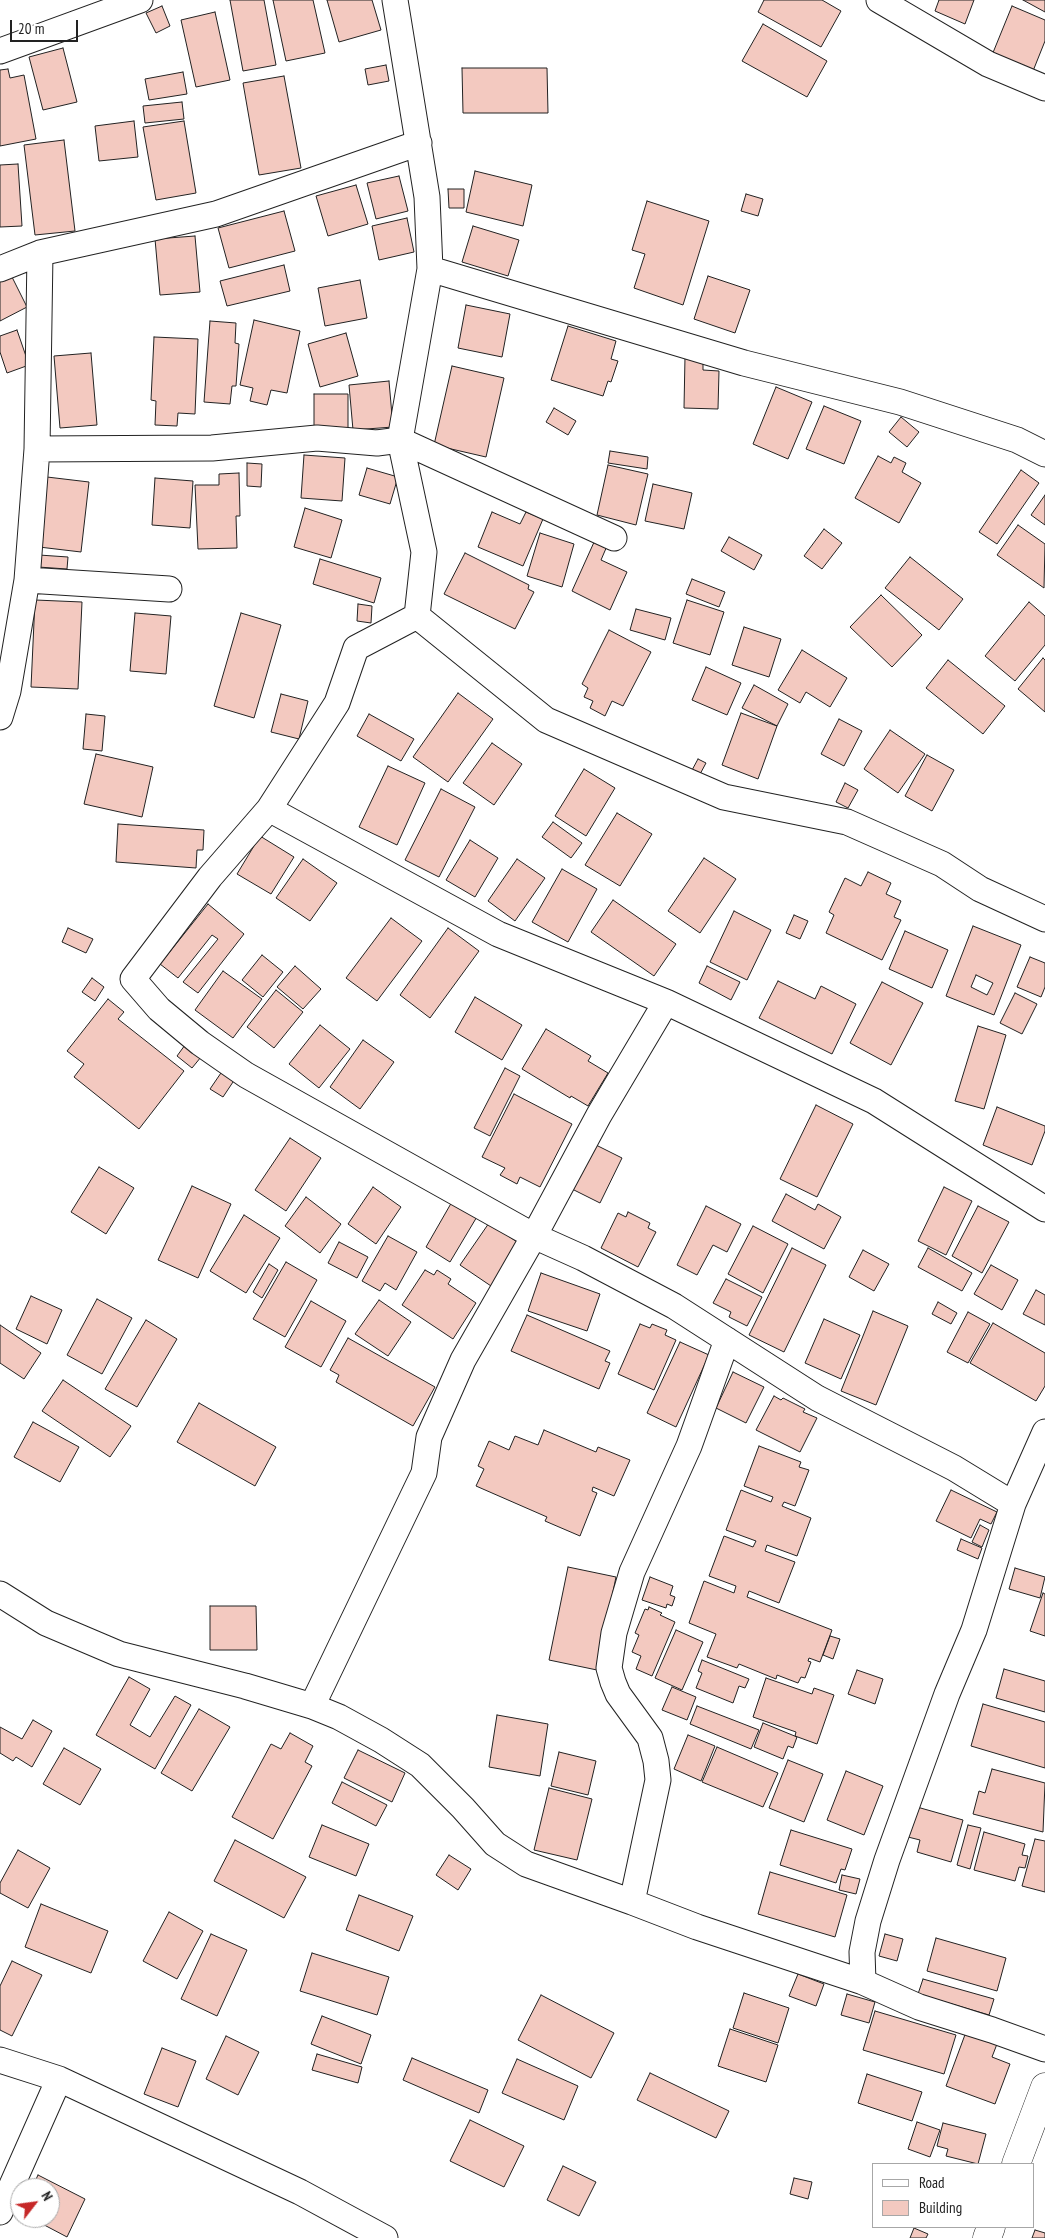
<!DOCTYPE html>
<style>
body{margin:0}
#map{position:relative;width:1045px;height:2238px;overflow:hidden;background:#fff;font-family:"PT Sans Narrow",sans-serif}
canvas{display:block}
.legend{position:absolute;left:872px;top:2163px;width:162px;height:65px;box-sizing:border-box;background:#fff;border:1px solid #a7a7a7;margin:0;padding:6px 9px;list-style:none;font-size:15px;color:#222}
.legend li{display:flex;align-items:center;gap:10px;height:25px}
.legend b{width:25px;border:1px solid #a7a7a7}
.north{position:absolute;left:10px;top:2178px;width:50px;height:50px;box-sizing:border-box;background:#fff;border:1px solid #a7a7a7;border-radius:50%;rotate:60deg;font-size:14px;font-weight:700;line-height:20px;text-align:center;color:#222}
.north::after{content:'';display:block;margin:auto;width:18px;height:22px;background:#c62828;clip-path:polygon(50% 0,100% 100%,50% 72%,0 100%)}
.scale{position:absolute;left:10px;top:20px;width:68px;height:22px;box-sizing:border-box;border:2px solid #222;border-top:0;padding-left:6px;font-size:15px;line-height:18px;white-space:nowrap;color:#222;-webkit-text-stroke:4px #fff;paint-order:stroke}
</style>
<div id="map">
<canvas width="1045" height="2238"></canvas>
<ul class="legend">
<li><b style="height:6px;background:#fff"></b>Road</li>
<li><b style="height:14px;background:#f3c9c0"></b>Building</li>
</ul>
<div class="north">N</div>
<div class="scale">20 m</div>
</div>
<script>
const c = document.querySelector('canvas').getContext('2d');
c.lineJoin = 'round';
function fill(path, color) { c.fillStyle = color; c.fill(path, 'evenodd'); }
const poly = rows => new Path2D(rows.map(r => 'M' + r).join(''));
function stroke(path, color, width, dash) { c.strokeStyle = color; c.lineWidth = width; c.lineCap = dash ? 'butt' : 'round'; c.setLineDash(dash || []); c.stroke(path); }
const building = poly([
 [230,0,264,0,276,65,243,71,230,0],
 [273,0,313,0,325,53,286,61,273,0],
 [327,0,372,0,381,30,339,42,327,0],
 [764,0,822,0,841,11,821,47,758,12,764,0],
 [939,0,974,0,965,24,935,11,939,0],
 [1023,0,1045,0,1045,12,1023,0],
 [162,6,170,26,156,33,146,13,162,6],
 [1012,6,1045,20,1045,41,1031,76,990,60,1012,6],
 [215,12,230,80,196,87,181,20,215,12],
 [763,24,827,61,807,97,742,61,763,24],
 [63,48,77,102,43,110,29,57,63,48],
 [386,65,389,81,368,85,365,69,386,65],
 [462,68,547,68,548,113,463,113,462,68],
 [8,69,10,78,24,75,36,139,0,146,0,70,8,69],
 [183,72,187,94,149,100,145,79,183,72],
 [284,76,301,168,259,175,243,83,284,76],
 [182,102,184,119,145,123,143,106,182,102],
 [134,121,138,157,99,161,95,126,134,121],
 [184,121,196,193,156,200,143,127,184,121],
 [64,140,75,231,35,235,24,145,64,140],
 [18,164,22,226,0,227,0,165,18,164],
 [475,171,532,185,523,226,466,212,475,171],
 [399,176,408,211,376,219,367,183,399,176],
 [356,185,368,224,328,236,316,196,356,185],
 [448,189,464,189,464,208,449,208,448,189],
 [746,194,763,199,758,216,741,211,746,194],
 [647,201,709,221,683,305,634,288,645,254,632,250,647,201],
 [284,211,295,251,229,268,218,228,284,211],
 [407,218,414,252,379,260,372,226,407,218],
 [473,226,519,240,508,276,462,262,473,226],
 [195,236,200,292,160,295,155,239,195,236],
 [284,265,290,291,227,306,220,281,284,265],
 [10,273,27,307,0,321,0,278,10,273],
 [708,276,750,290,735,333,694,319,708,276],
 [360,280,367,318,325,326,318,288,360,280],
 [466,305,510,314,502,357,458,348,466,305],
 [254,320,300,331,287,393,271,390,267,405,250,401,253,388,240,385,254,320],
 [210,321,236,323,235,343,239,344,236,386,232,386,230,404,204,402,210,321],
 [568,326,616,341,611,359,618,361,611,382,608,381,603,396,551,380,568,326],
 [17,330,29,365,7,373,0,352,0,336,17,330],
 [346,333,358,376,320,387,308,344,346,333],
 [154,337,198,339,195,414,178,413,177,426,155,425,156,401,151,400,154,337],
 [91,353,97,425,60,428,54,356,91,353],
 [685,357,703,357,703,370,719,371,718,409,684,408,685,357],
 [452,366,504,378,486,457,434,445,452,366],
 [389,381,393,427,353,430,349,385,389,381],
 [776,387,812,402,788,459,753,444,776,387],
 [314,394,348,394,348,430,314,430,314,394],
 [824,406,861,421,844,464,806,449,824,406],
 [554,408,576,421,568,435,546,422,554,408],
 [901,417,919,432,907,447,889,432,901,417],
 [610,451,648,457,647,469,608,463,610,451],
 [304,455,345,458,342,501,301,498,304,455],
 [878,456,891,463,894,457,906,463,902,472,921,483,899,523,855,498,878,456],
 [247,463,262,464,261,487,247,486,247,463],
 [608,465,648,474,636,525,597,515,608,465],
 [367,468,398,477,390,504,359,495,367,468],
 [1021,470,1039,483,997,544,979,532,1021,470],
 [239,473,240,516,236,516,237,548,198,549,195,485,219,485,219,474,239,473],
 [47,477,89,482,81,552,39,547,47,477],
 [155,478,193,481,190,528,152,525,155,478],
 [653,484,692,493,684,529,645,521,653,484],
 [1045,495,1045,525,1031,515,1045,495],
 [305,508,342,520,331,558,294,547,305,508],
 [492,512,520,524,526,512,543,519,523,566,478,547,492,512],
 [1018,525,1045,544,1044,588,997,555,1018,525],
 [824,529,842,543,822,569,804,556,824,529],
 [540,533,574,544,562,587,527,576,540,533],
 [729,537,762,555,754,570,721,551,729,537],
 [595,540,607,546,601,560,627,572,610,610,572,591,595,540],
 [465,553,529,585,528,589,534,592,515,629,444,594,465,553],
 [39,555,68,557,67,569,38,567,39,555],
 [910,557,963,599,939,630,885,588,910,557],
 [320,559,381,578,374,603,313,584,320,559],
 [692,579,725,592,719,607,686,594,692,579],
 [881,595,922,635,892,667,850,627,881,595],
 [35,600,82,602,78,689,31,687,35,600],
 [687,600,724,612,710,655,673,643,687,600],
 [1029,602,1045,616,1045,645,1015,681,985,656,1029,602],
 [358,604,372,606,371,623,357,621,358,604],
 [636,609,671,618,665,640,630,630,636,609],
 [135,613,171,616,166,674,130,671,135,613],
 [241,613,281,625,254,718,214,706,241,613],
 [744,627,781,639,769,677,732,665,744,627],
 [609,630,651,652,623,706,612,701,605,716,590,708,593,701,584,697,588,688,582,684,609,630],
 [802,650,847,678,830,707,806,692,800,703,778,690,802,650],
 [1043,658,1045,660,1045,712,1018,689,1043,658],
 [948,660,1005,706,983,734,926,688,948,660],
 [706,667,741,683,727,715,692,700,706,667],
 [754,685,788,704,777,726,742,708,754,685],
 [458,693,493,719,448,782,413,757,458,693],
 [281,694,308,701,299,739,271,732,281,694],
 [741,713,777,726,758,779,722,765,741,713],
 [86,714,105,716,102,751,83,749,86,714],
 [369,714,414,739,401,761,357,736,369,714],
 [839,719,862,731,844,766,821,754,839,719],
 [890,730,925,754,898,793,864,769,890,730],
 [492,743,522,764,494,805,463,783,492,743],
 [96,754,153,767,142,817,84,804,96,754],
 [927,755,954,770,932,811,905,796,927,755],
 [698,759,706,763,699,776,691,772,698,759],
 [388,766,425,783,397,845,359,827,388,766],
 [584,769,615,788,586,836,555,816,584,769],
 [845,783,858,790,848,808,836,802,845,783],
 [441,789,475,807,439,877,405,860,441,789],
 [617,813,652,834,620,886,585,865,617,813],
 [553,822,582,843,571,858,542,837,553,822],
 [118,824,204,830,203,850,197,850,196,868,116,862,118,824],
 [260,836,294,857,271,894,237,874,260,836],
 [470,840,498,858,475,897,446,880,470,840],
 [704,858,736,879,700,933,668,911,704,858],
 [303,859,337,883,310,921,276,898,303,859],
 [517,859,545,878,515,921,488,901,517,859],
 [562,869,597,889,568,942,532,922,562,869],
 [868,872,891,883,886,894,901,901,894,917,901,920,882,960,826,933,834,915,829,912,845,878,861,886,868,872],
 [613,900,676,944,654,976,591,932,613,900],
 [208,904,244,934,198,993,183,982,218,939,212,935,178,978,160,964,208,904],
 [734,911,771,930,747,980,710,962,734,911],
 [794,915,808,921,800,939,786,933,794,915],
 [391,918,422,941,377,1001,346,978,391,918],
 [973,926,1021,945,994,1015,946,996,973,926],
 [976,975,993,983,987,995,971,987,976,975],
 [68,928,93,939,86,953,62,942,68,928],
 [448,928,479,951,430,1018,400,995,448,928],
 [905,931,948,950,932,988,889,969,905,931],
 [262,955,283,972,263,997,242,980,262,955],
 [1030,957,1045,963,1045,987,1041,997,1017,987,1030,957],
 [295,966,321,989,303,1009,277,987,295,966],
 [707,966,740,982,731,1000,699,983,707,966],
 [223,971,262,999,233,1038,195,1010,223,971],
 [92,978,104,987,95,1001,82,992,92,978],
 [778,981,815,999,821,986,856,1004,832,1054,759,1018,778,981],
 [882,982,923,1003,891,1065,850,1043,882,982],
 [276,990,303,1012,274,1048,247,1027,276,990],
 [1015,993,1037,1004,1022,1034,1000,1023,1015,993],
 [475,997,522,1025,502,1060,455,1032,475,997],
 [108,999,124,1012,118,1019,184,1071,139,1129,74,1077,84,1064,67,1051,108,999],
 [320,1025,350,1049,319,1088,289,1064,320,1025],
 [978,1026,1006,1035,984,1109,955,1101,978,1026],
 [546,1029,591,1056,588,1061,608,1073,588,1106,571,1096,570,1098,522,1069,546,1029],
 [363,1040,394,1062,360,1109,330,1087,363,1040],
 [185,1045,201,1057,192,1068,177,1056,185,1045],
 [505,1068,520,1076,490,1136,474,1128,505,1068],
 [223,1070,235,1079,223,1097,210,1089,223,1070],
 [514,1094,572,1124,540,1187,520,1177,517,1184,500,1175,505,1168,482,1157,514,1094],
 [816,1105,853,1124,817,1197,780,1179,816,1105],
 [997,1107,1045,1126,1045,1131,1032,1165,983,1145,997,1107],
 [290,1138,321,1158,286,1211,255,1190,290,1138],
 [590,1142,622,1158,600,1203,568,1187,590,1142],
 [99,1167,134,1188,106,1234,71,1212,99,1167],
 [192,1186,231,1204,198,1278,158,1260,192,1186],
 [373,1187,401,1207,376,1244,348,1224,373,1187],
 [944,1187,972,1201,946,1255,918,1241,944,1187],
 [786,1194,815,1210,818,1204,841,1217,824,1249,772,1221,786,1194],
 [306,1197,341,1224,320,1253,285,1226,306,1197],
 [453,1200,478,1215,450,1262,426,1247,453,1200],
 [706,1206,741,1224,727,1252,713,1245,697,1275,677,1265,706,1206],
 [978,1206,1009,1222,982,1273,952,1256,978,1206],
 [628,1212,650,1223,648,1228,656,1232,638,1267,601,1248,618,1213,626,1217,628,1212],
 [244,1215,280,1238,246,1293,210,1271,244,1215],
 [489,1223,520,1244,491,1286,460,1265,489,1223],
 [753,1226,788,1244,763,1293,728,1274,753,1226],
 [388,1236,417,1252,396,1290,385,1283,380,1291,362,1281,388,1236],
 [339,1242,368,1257,357,1278,328,1263,339,1242],
 [792,1248,826,1265,784,1352,749,1335,792,1248],
 [928,1248,972,1273,962,1291,918,1267,928,1248],
 [863,1250,889,1264,874,1291,849,1277,863,1250],
 [286,1262,317,1280,285,1337,253,1319,286,1262],
 [269,1264,278,1270,262,1298,253,1292,269,1264],
 [991,1265,1018,1280,1002,1310,974,1294,991,1265],
 [425,1270,434,1275,437,1270,451,1279,448,1284,476,1303,453,1339,402,1305,425,1270],
 [541,1273,600,1294,587,1331,528,1311,541,1273],
 [726,1279,762,1297,747,1326,729,1317,731,1312,713,1303,726,1279],
 [1036,1290,1045,1295,1045,1325,1023,1314,1036,1290],
 [31,1296,62,1310,47,1344,16,1329,31,1296],
 [97,1299,132,1318,102,1374,67,1355,97,1299],
 [379,1300,411,1322,388,1356,355,1334,379,1300],
 [311,1301,346,1321,321,1367,285,1347,311,1301],
 [938,1302,957,1313,951,1324,932,1314,938,1302],
 [873,1311,908,1326,876,1405,841,1391,873,1311],
 [968,1312,990,1324,968,1363,947,1352,968,1312],
 [527,1315,610,1351,605,1361,610,1363,599,1389,511,1351,527,1315],
 [824,1319,860,1335,841,1379,805,1363,824,1319],
 [146,1320,177,1339,137,1407,105,1389,146,1320],
 [993,1323,1045,1353,1045,1386,1036,1401,970,1363,993,1323],
 [640,1324,650,1328,652,1324,667,1330,665,1335,676,1340,654,1390,618,1374,640,1324],
 [0,1325,41,1353,24,1379,0,1363,0,1325],
 [348,1338,435,1387,413,1426,336,1382,339,1375,330,1370,348,1338],
 [680,1342,709,1355,676,1427,647,1413,680,1342],
 [733,1372,764,1387,746,1423,716,1408,733,1372],
 [63,1380,131,1426,110,1457,42,1411,63,1380],
 [774,1396,781,1400,783,1398,805,1409,803,1412,817,1418,800,1452,756,1430,774,1396],
 [199,1403,276,1447,255,1486,177,1442,199,1403],
 [33,1422,79,1447,60,1482,14,1457,33,1422],
 [544,1430,596,1452,598,1447,630,1460,614,1496,593,1487,592,1491,597,1493,580,1536,545,1521,547,1517,476,1486,484,1469,478,1466,489,1441,509,1450,515,1436,538,1445,544,1430],
 [759,1446,801,1462,799,1467,809,1470,795,1506,784,1502,782,1506,811,1518,797,1556,767,1545,765,1551,795,1562,779,1603,749,1591,747,1597,832,1630,820,1662,809,1658,808,1661,811,1662,805,1678,801,1677,798,1683,777,1675,776,1679,739,1664,737,1668,707,1657,716,1634,689,1623,704,1581,734,1593,736,1586,709,1576,724,1536,753,1547,756,1541,726,1530,741,1490,771,1502,773,1497,744,1486,759,1446],
 [951,1490,997,1512,991,1524,980,1519,971,1538,936,1521,951,1490],
 [980,1525,989,1530,982,1547,972,1542,980,1525],
 [961,1539,982,1548,978,1559,957,1550,961,1539],
 [568,1567,616,1577,597,1670,549,1660,568,1567],
 [1015,1568,1045,1577,1040,1598,1009,1589,1015,1568],
 [650,1577,673,1586,670,1595,675,1597,672,1606,667,1604,666,1608,642,1600,650,1577],
 [1043,1593,1045,1594,1045,1636,1030,1631,1043,1593],
 [210,1606,256,1606,257,1650,210,1650,210,1606],
 [649,1607,662,1613,660,1615,675,1622,652,1676,636,1669,641,1656,632,1652,639,1635,635,1633,645,1609,648,1610,649,1607],
 [676,1630,703,1642,682,1690,655,1678,676,1630],
 [830,1636,840,1639,833,1659,823,1655,830,1636],
 [702,1660,749,1679,745,1688,739,1686,733,1703,696,1688,702,1673,698,1671,702,1660],
 [1004,1669,1045,1681,1045,1712,996,1698,1004,1669],
 [857,1670,883,1679,875,1704,848,1694,857,1670],
 [129,1677,150,1689,130,1725,150,1737,175,1696,191,1705,155,1769,96,1735,129,1677],
 [766,1678,812,1694,814,1688,834,1695,817,1744,795,1736,796,1732,753,1717,766,1678],
 [672,1687,696,1697,687,1720,662,1710,672,1687],
 [983,1704,1045,1722,1045,1768,971,1746,983,1704],
 [697,1706,759,1730,751,1749,690,1724,697,1706],
 [199,1709,230,1727,192,1791,161,1773,199,1709],
 [497,1715,548,1724,540,1776,489,1767,497,1715],
 [33,1720,52,1731,32,1767,16,1757,13,1761,0,1753,0,1727,22,1739,33,1720],
 [763,1723,797,1737,793,1748,788,1746,783,1759,754,1747,763,1723],
 [290,1733,313,1746,305,1762,312,1766,273,1839,232,1817,271,1744,281,1749,290,1733],
 [688,1735,715,1746,701,1781,674,1769,688,1735],
 [717,1747,778,1773,763,1807,702,1782,717,1747],
 [64,1748,101,1769,80,1805,43,1784,64,1748],
 [358,1750,405,1773,392,1802,344,1778,358,1750],
 [559,1752,596,1761,588,1795,551,1786,559,1752],
 [788,1760,823,1774,804,1822,769,1808,788,1760],
 [992,1769,1045,1783,1043,1832,973,1814,979,1791,985,1793,992,1769],
 [846,1771,883,1786,864,1835,827,1820,846,1771],
 [342,1782,387,1805,376,1826,332,1803,342,1782],
 [549,1788,592,1799,577,1860,534,1850,549,1788],
 [917,1807,963,1820,951,1862,917,1852,920,1840,908,1837,917,1807],
 [322,1825,369,1844,356,1876,309,1857,322,1825],
 [968,1825,981,1828,970,1869,957,1865,968,1825],
 [791,1830,852,1849,845,1870,841,1869,836,1883,780,1865,791,1830],
 [984,1832,1025,1844,1022,1855,1028,1856,1025,1868,1019,1867,1015,1881,974,1870,984,1832],
 [1035,1839,1045,1841,1045,1892,1022,1886,1035,1839],
 [235,1840,306,1877,284,1918,214,1881,235,1840],
 [18,1850,50,1868,28,1908,0,1893,0,1883,18,1850],
 [449,1855,471,1869,458,1890,436,1875,449,1855],
 [770,1872,847,1895,835,1937,758,1914,770,1872],
 [842,1875,860,1879,856,1894,839,1890,842,1875],
 [359,1895,413,1916,399,1951,346,1930,359,1895],
 [41,1904,108,1931,91,1973,25,1947,41,1904],
 [169,1912,203,1931,177,1979,143,1961,169,1912],
 [211,1934,247,1950,217,2016,181,1999,211,1934],
 [885,1934,903,1939,897,1961,879,1956,885,1934],
 [936,1938,1006,1958,997,1991,927,1971,936,1938],
 [312,1953,389,1977,377,2015,300,1991,312,1953],
 [12,1961,42,1975,12,2036,0,2030,0,1986,12,1961],
 [798,1974,824,1984,816,2006,789,1996,798,1974],
 [923,1979,994,1999,989,2015,918,1994,923,1979],
 [744,1993,789,2008,778,2043,733,2028,744,1993],
 [847,1994,875,2002,869,2023,841,2015,847,1994],
 [541,1995,614,2033,591,2078,518,2040,541,1995],
 [875,2011,956,2035,944,2074,863,2050,875,2011],
 [322,2016,371,2035,361,2064,311,2044,322,2016],
 [730,2029,778,2045,766,2082,718,2066,730,2029],
 [966,2032,997,2044,992,2057,1010,2064,995,2104,946,2086,966,2032],
 [226,2036,259,2052,238,2095,206,2079,226,2036],
 [162,2048,196,2061,178,2107,144,2094,162,2048],
 [317,2054,362,2067,358,2083,312,2070,317,2054],
 [412,2058,488,2090,479,2113,403,2080,412,2058],
 [517,2059,578,2086,564,2120,502,2093,517,2059],
 [650,2073,729,2111,716,2138,637,2100,650,2073],
 [867,2074,922,2092,912,2121,858,2103,867,2074],
 [470,2120,524,2146,504,2187,450,2161,470,2120],
 [917,2122,940,2130,930,2157,908,2149,917,2122],
 [943,2123,986,2134,978,2164,946,2156,948,2149,937,2146,943,2123],
 [563,2166,596,2182,579,2216,547,2200,563,2166],
 [38,2175,85,2199,67,2237,31,2218,50,2218,50,2188,32,2188,38,2175],
 [794,2178,812,2182,808,2199,790,2194,794,2178],
 [914,2228,928,2234,926,2238,910,2238,914,2228],
 [1035,2230,1045,2233,1045,2238,1032,2238,1035,2230]
]);
const minor = poly([
 [395,0,427,197,430,269,400,440,424,552,417,616,356,648,337,703,269,809,210,877,133,979,159,1009,200,1043,246,1075,534,1236,583,1258,674,1306,817,1398,954,1468,1013,1504],
 [879,0,988,64,1045,88],
 [0,51,140,0],
 [0,269,40,253,216,214,419,143],
 [430,269,744,363,900,402,1017,440,1045,454],
 [37,449,212,448,317,438,377,443,400,440,614,538],
 [27,580,169,589],
 [417,616,546,720,724,797,847,822,942,864,980,889,1045,919],
 [0,717,8,691,27,580,37,449,40,253],
 [269,809,498,934,666,1002,874,1101,1045,1209],
 [727,1340,689,1446,632,1572,614,1633,609,1668,613,1682,618,1694,650,1738,656,1761,658,1780,632,1902,697,1927,863,1982],
 [1045,1432,1013,1504,974,1630,947,1694,887,1860,868,1921,862,1952,863,1982,919,2007,992,2030,1045,2049],
 [0,1594,46,1623,119,1654,245,1686,312,1706,339,1717,381,1740,420,1765,463,1808,495,1844,526,1864,632,1902],
 [312,1706,424,1473,429,1437,463,1360,534,1236,599,1115,666,1002],
 [0,2060,59,2079,300,2192,385,2238],
 [0,2212,59,2079]
]);
const major = poly([
 [1016,2164,1045,2087],
 [987,2238,991,2227]
]);
fill(building, '#f3c9c0');
stroke(building, '#222', 1);
stroke(minor, '#222', 27);
stroke(major, '#222', 29);
stroke(minor, '#fff', 25);
stroke(major, '#fff', 28);
</script>
